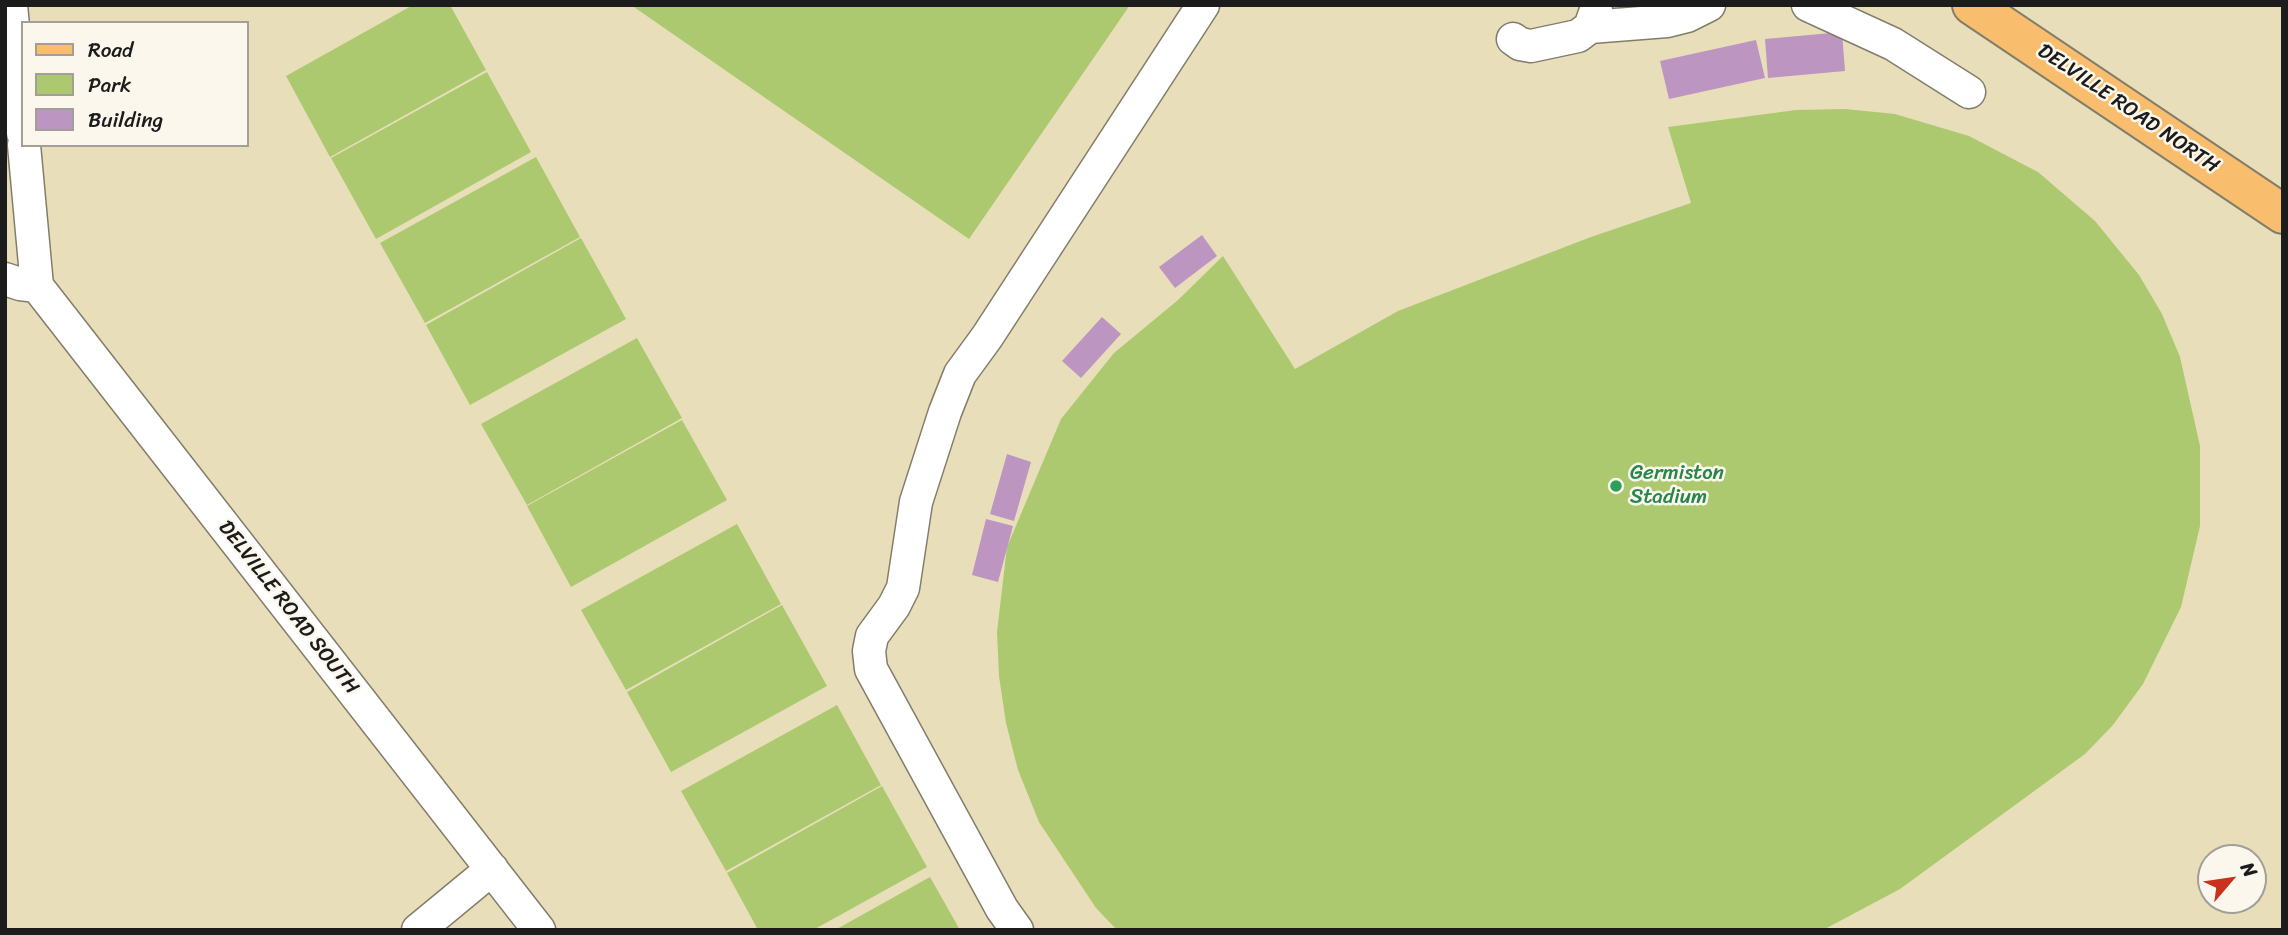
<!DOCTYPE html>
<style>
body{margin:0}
#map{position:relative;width:2288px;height:935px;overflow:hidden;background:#e8deba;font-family:Sriracha,sans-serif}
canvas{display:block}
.frame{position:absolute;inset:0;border:7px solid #1c1c1c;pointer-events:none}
.legend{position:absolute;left:21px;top:21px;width:228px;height:126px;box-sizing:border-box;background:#fbf7ec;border:2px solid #a29f99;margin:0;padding:9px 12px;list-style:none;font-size:21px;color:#1c1c1c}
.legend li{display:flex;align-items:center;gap:14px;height:35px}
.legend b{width:35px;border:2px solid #a29f99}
.north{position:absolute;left:2197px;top:844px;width:70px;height:70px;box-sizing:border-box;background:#fbf7ec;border:2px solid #a29f99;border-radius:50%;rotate:61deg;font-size:19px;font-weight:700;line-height:28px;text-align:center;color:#1c1c1c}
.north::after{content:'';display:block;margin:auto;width:24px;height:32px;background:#c8321e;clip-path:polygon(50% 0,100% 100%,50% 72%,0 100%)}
</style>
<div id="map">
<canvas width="2288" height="935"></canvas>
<div class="frame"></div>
<ul class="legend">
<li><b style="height:9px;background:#f9be6d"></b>Road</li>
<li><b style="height:19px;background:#acc970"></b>Park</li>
<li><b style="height:19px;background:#bc95c1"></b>Building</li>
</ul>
<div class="north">N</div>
</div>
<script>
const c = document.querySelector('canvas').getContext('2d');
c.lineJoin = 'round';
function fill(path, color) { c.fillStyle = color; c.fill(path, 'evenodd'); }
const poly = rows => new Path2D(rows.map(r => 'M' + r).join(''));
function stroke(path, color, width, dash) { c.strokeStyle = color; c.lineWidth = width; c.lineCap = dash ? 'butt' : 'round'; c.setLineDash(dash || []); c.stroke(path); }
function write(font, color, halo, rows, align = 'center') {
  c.font = font + ' Sriracha,sans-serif'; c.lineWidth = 5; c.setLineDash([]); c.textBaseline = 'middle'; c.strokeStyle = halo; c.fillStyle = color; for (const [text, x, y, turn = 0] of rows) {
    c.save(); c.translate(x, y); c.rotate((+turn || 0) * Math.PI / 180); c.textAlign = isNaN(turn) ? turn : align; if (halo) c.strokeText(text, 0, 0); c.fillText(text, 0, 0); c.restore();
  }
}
const green = poly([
 [413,5,450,5,486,70,330,157,286,76],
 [631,5,1130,5,969,239],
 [487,72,531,152,376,239,331,158],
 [1845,109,1895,114,1969,136,2038,172,2095,221,2139,275,2162,314,2180,357,2200,446,2200,526,2181,607,2143,684,2113,725,2085,754,1900,889,1823,930,1117,930,1096,908,1039,822,1018,770,1006,723,999,676,997,632,1007,547,1061,419,1114,353,1178,300,1223,256,1295,369,1398,311,1591,237,1691,203,1668,127,1796,110],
 [536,157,580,237,425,323,380,243],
 [581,238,626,319,470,405,426,325],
 [637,338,682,418,527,505,481,424],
 [682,420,727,500,571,587,527,506],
 [737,524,781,604,626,690,581,610],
 [782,605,827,686,671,772,627,692],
 [837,705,881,785,726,871,681,791],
 [882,786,927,867,813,930,758,930,727,873],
 [930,877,960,930,835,930]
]);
const building = poly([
 [1842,32,1845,71,1768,78,1765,39],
 [1756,40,1765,78,1669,99,1660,61],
 [1202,235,1217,256,1175,288,1159,267],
 [1102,317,1121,334,1081,378,1062,361],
 [1007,454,1031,462,1014,521,990,514],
 [986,519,1013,526,998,582,972,575]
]);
const minor = poly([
 [11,5,23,133],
 [1808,5,1893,44,1969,92],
 [1590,27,1667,21,1687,16,1709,5],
 [1513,39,1520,44,1531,46,1578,36,1590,27,1596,10],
 [24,145,37,286,539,930],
 [5,279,20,284,37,286],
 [418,930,492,869],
 [1017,930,1002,909,871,669,869,651,872,636,894,606,903,588,916,502,945,412,960,374,987,337,1203,5]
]);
const major = poly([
 [1972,5,2283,214]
]);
const markers = [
 [1616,486,7,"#2e9e5b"]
];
const streetNames = [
 ["DELVILLE ROAD NORTH",2128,109,34],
 ["DELVILLE ROAD SOUTH",288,608,52]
];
const leisureNames = [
 ["Germiston",1630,474],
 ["Stadium",1630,498]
];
fill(green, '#acc970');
fill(building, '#bc95c1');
stroke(minor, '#827d6b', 35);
stroke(major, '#827d6b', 42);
stroke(minor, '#fff', 32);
stroke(major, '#f9be6d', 38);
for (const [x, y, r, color] of markers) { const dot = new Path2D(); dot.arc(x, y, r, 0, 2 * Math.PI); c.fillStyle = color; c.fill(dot); stroke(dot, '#fbf7ec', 2.5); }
write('21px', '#1c1c1c', '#fbf7ec', streetNames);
write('21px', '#27864d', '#fbf7ec', leisureNames, 'left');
</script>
